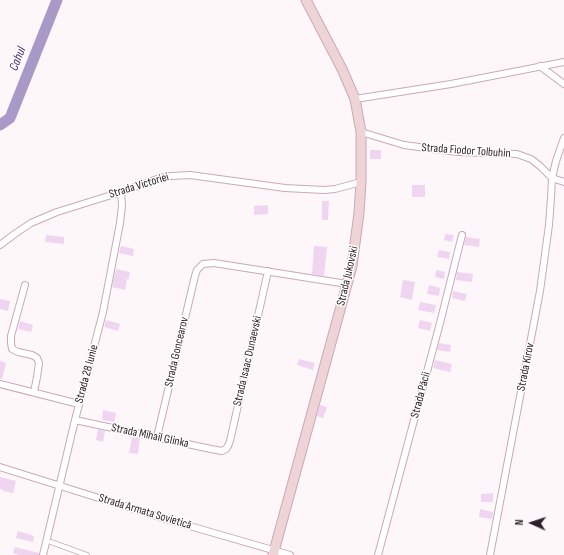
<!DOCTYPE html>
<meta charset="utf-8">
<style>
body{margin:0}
#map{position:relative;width:564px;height:555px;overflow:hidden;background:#fef7fa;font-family:"Sofia Sans Condensed",sans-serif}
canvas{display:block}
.north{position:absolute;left:512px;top:503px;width:40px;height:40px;-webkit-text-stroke:3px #fff;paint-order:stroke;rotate:273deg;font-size:11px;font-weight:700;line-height:16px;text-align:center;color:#2e2127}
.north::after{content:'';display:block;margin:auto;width:14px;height:18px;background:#2e2127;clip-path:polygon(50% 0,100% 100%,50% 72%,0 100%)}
</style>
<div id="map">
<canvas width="564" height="555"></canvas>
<div class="north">N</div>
</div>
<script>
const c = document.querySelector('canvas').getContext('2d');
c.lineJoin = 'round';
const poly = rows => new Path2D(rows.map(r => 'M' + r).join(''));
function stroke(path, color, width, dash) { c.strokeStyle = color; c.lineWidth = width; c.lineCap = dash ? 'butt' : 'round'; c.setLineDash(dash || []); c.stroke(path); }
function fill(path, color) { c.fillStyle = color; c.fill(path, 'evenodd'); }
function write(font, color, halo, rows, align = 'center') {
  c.font = font + ' "Sofia Sans Condensed",sans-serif'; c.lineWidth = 3; c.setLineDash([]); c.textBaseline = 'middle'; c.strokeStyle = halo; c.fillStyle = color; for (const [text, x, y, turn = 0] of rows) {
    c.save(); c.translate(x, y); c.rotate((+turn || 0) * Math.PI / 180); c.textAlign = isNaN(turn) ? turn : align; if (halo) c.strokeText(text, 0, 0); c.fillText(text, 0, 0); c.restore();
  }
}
const river = poly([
 [0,125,10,118,57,0]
]);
const building = poly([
 [370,150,381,150,381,159,370,159],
 [412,185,425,185,425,197,412,197],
 [322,201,329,201,328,220,322,220],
 [268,205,268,214,254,215,254,206],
 [445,234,454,235,452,242,444,240],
 [46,235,64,237,64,244,45,242],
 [466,237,480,239,479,247,464,245],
 [121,246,134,249,133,256,119,253],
 [314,246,327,247,324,276,312,274],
 [439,250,450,252,449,259,437,257],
 [116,269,130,272,129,279,127,279,125,290,112,287],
 [436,270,445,272,444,279,435,277],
 [457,272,473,274,472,282,456,280],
 [403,280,415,282,412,300,400,297],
 [429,285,440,288,439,296,427,294],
 [453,291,467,294,465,301,452,298],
 [0,299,10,301,8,311,0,309],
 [420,302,436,305,434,313,418,310],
 [106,320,120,324,118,331,104,327],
 [420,320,432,323,430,331,418,328],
 [20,321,33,325,31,332,18,329],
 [439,343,451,345,450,352,437,350],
 [299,359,315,363,313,370,297,365],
 [435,360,452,364,450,372,433,368],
 [0,361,6,363,2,379,0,379],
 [320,405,327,407,323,418,317,416],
 [103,410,116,413,114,422,102,420],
 [98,429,105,431,103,442,96,440],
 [132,437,140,438,138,454,129,453],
 [0,477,16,481,13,493,3,491,3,490,0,489],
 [493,493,493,502,481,502,481,494],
 [480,509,493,512,492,519,479,517],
 [18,531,34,536,33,542,16,538],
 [15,547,39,553,39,555,19,555,13,553]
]);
const pedestrian = poly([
 [51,542,87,555]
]);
const minor = poly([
 [540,66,564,84],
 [355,99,451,84,564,62],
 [361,132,404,145,426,148,458,152,517,154,531,159,540,166,552,178,564,182],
 [0,245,16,233,31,223,57,212,121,192,160,178,171,176,190,175,285,188,304,189,324,190,335,189,361,182],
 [25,285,11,336,11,343,12,349,18,352,32,355,37,358,39,363,37,377,34,392],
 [0,384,79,404],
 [75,420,211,449,222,451,226,449,228,446,230,441,268,271],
 [157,437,195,276,197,270,203,264,214,263,347,284],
 [0,467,169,520,290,555],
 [43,555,75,420,103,312,120,223,122,206,121,192],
 [378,555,440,323,462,235],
 [490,555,540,291,549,225,551,198,552,178,556,161,564,138]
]);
const secondary = poly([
 [273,555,352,266,359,213,361,182,361,132,355,99,342,69,306,0]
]);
const streetNames = [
 ["Strada Fiodor Tolbuhin",466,151,4],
 ["Strada Victoriei",139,186,-17],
 ["Strada Jukovski",348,276,-77],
 ["Strada Goncearov",177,352,-77],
 ["Strada Isaac Dunaevski",248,361,-77],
 ["Strada Kirov",526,367,-79],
 ["Strada 28 Iunie",87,374,-75],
 ["Strada Păcii",421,395,-75],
 ["Strada Mihail Glinka",150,436,12],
 ["Strada Armata Sovietică",145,512,17]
];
const waterNames = [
 ["Cahul",18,59,-68]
];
stroke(river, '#a999c6', 11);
fill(building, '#efd5ef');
stroke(pedestrian, '#cba8b7', 6);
stroke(minor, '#cba8b7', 8);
stroke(secondary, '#cba8b7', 11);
stroke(pedestrian, '#fff', 4.5);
stroke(minor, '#fff', 6);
stroke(secondary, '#eed4d7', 9);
write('12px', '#2e2127', '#fff', streetNames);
write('italic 13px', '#452d66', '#fff', waterNames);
</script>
